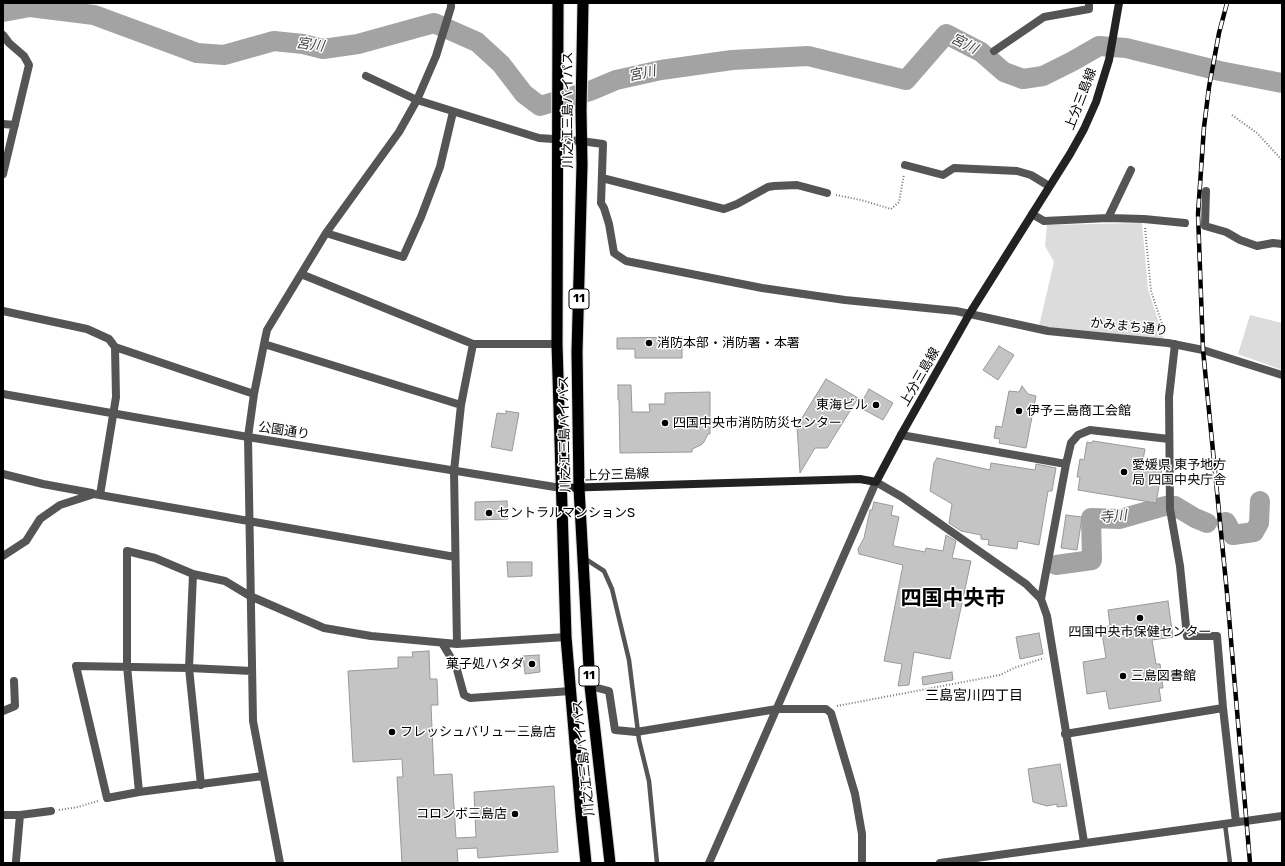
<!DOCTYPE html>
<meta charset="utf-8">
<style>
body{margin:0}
#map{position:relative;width:1285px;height:866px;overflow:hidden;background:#fff;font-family:Rubik,sans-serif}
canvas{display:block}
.frame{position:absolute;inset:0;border:4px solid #000;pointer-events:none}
</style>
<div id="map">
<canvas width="1285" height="866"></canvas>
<div class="frame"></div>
</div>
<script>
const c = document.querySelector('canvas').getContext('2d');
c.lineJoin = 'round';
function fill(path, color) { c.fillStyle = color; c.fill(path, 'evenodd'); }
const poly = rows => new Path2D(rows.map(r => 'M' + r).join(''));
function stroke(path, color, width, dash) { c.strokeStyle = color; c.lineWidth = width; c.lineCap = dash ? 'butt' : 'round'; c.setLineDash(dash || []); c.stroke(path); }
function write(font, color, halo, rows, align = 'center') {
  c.font = font + ' Rubik,"Noto Sans JP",sans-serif'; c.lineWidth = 3; c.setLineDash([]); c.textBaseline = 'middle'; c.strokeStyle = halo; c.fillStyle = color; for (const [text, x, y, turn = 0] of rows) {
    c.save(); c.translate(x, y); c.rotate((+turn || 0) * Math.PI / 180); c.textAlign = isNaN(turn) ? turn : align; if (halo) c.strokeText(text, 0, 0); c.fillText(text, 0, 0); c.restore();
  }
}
const green = poly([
 [1142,223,1148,289,1164,339,1039,326,1054,262,1045,246,1047,225],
 [1250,315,1282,323,1282,370,1238,354]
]);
const river = poly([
 [3,12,30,7,94,15,197,53,224,55,274,41,303,44,323,49,358,44,434,23,477,42,501,64,524,94,540,106,590,91,616,80,661,70,732,60,808,56,906,80,946,34,981,52,1004,72,1023,79,1043,76,1073,61,1099,46,1126,48,1220,71,1282,83],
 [1226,522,1233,535,1254,532,1259,523,1260,501],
 [1056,565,1092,560,1091,518,1120,519,1165,506,1175,506,1195,518,1207,523]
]);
const building = poly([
 [682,337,682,358,635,358,635,349,617,349,617,338,682,337],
 [999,346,1014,355,998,380,983,370,999,346],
 [826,379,858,398,827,448,815,448,800,473,797,426,826,379],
 [618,385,631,385,632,412,650,412,649,404,665,404,665,393,710,392,710,434,708,434,704,442,701,445,692,449,692,452,620,453,619,400,618,400,618,385],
 [1022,386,1028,394,1036,396,1026,448,999,443,1000,439,994,438,996,426,1002,427,1009,391,1019,392,1022,386],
 [869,389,893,403,883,420,859,407,869,389],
 [506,411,519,413,512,451,491,447,497,413,506,414,506,411],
 [1093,441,1145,449,1143,460,1153,462,1152,468,1162,469,1156,503,1078,490,1080,477,1077,477,1080,459,1084,460,1087,442,1092,443,1093,441],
 [937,458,990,470,991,463,1035,470,1036,464,1056,468,1052,491,1048,491,1039,545,1018,541,1017,549,988,545,989,540,981,539,981,535,961,531,949,523,952,504,930,491,934,463,937,458],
 [507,501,508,519,475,520,475,502,507,501],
 [874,502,893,506,891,515,899,517,893,545,894,546,925,552,926,548,943,551,946,535,956,541,952,558,971,561,950,659,914,652,909,685,898,686,902,664,884,661,903,565,859,554,858,549,864,538,870,510,872,510,874,502],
 [1066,515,1082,517,1077,550,1061,548,1066,515],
 [507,562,532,562,532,576,508,577,507,562],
 [1168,601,1173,637,1152,640,1156,664,1160,664,1163,688,1159,688,1161,701,1109,709,1106,691,1087,694,1083,662,1106,658,1101,627,1110,626,1108,610,1168,601],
 [1039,633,1043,654,1020,659,1016,637,1039,633],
 [429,651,430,679,437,679,438,705,431,705,434,775,452,774,456,838,476,837,474,792,554,786,558,852,478,858,477,848,457,849,458,863,402,863,397,777,403,777,402,759,353,762,348,671,398,668,398,657,413,657,412,652,429,651],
 [539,655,540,672,525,674,523,656,539,655],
 [952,672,953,680,923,685,922,677,952,672],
 [1060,764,1067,806,1057,807,1057,804,1047,806,1033,802,1028,769,1060,764]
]);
const path = poly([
 [1232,115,1257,133,1282,160],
 [836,195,861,200,891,209,899,202,904,174],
 [1145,228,1151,291,1165,333],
 [837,706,1000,675,1014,668,1044,658],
 [59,810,78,807,98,801]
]);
const service = poly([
 [584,558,604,571,612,589,629,660,639,740,649,781,657,863],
 [1225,824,1230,863]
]);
const minor = poly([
 [3,35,9,43,24,56,29,65,3,174],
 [994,51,1044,17,1089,9,1089,3],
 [366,76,417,100,539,138,581,141,603,144,601,203,604,208,609,224,614,253,626,261,762,288,845,300,956,311,1048,331,1168,343,1203,350,1282,375],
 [3,124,15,125],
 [905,165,943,175,954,168,1017,171,1031,175,1049,186],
 [602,178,724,209,737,204,768,187,774,186,797,185,827,193],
 [1206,191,1205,226,1226,232,1240,240,1257,246,1273,243,1282,244],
 [1032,214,1044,221,1108,218,1144,219,1185,223],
 [1108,218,1131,170],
 [326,233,403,257,421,217,440,167,453,112],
 [301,274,473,344,557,344],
 [3,311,87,329,109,339,115,347,116,397,100,495],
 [264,344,461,405],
 [1175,344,1169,397,1170,509,1180,566,1187,636,1217,636,1223,708,1236,822],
 [115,347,254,394],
 [901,435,1066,464],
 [3,474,43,484,92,493],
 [3,556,26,541,40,519,60,505,94,494,455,557],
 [193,574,189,668,201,785],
 [1041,599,1066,464,1071,443,1078,435,1090,430,1169,439],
 [442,643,456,666,464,695,470,698,571,691],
 [457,644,454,471,461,405,473,344],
 [252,671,189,668,76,666,107,798,139,792,263,776],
 [590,686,609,691,615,730,636,732,777,709,826,709,831,713,855,794,862,834,862,863],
 [3,711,15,706,14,681],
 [1065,734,1223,708],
 [139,792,127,666,127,551,155,558,193,574,225,581,250,596,324,628,371,636,457,644,566,637],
 [3,815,20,815,51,811],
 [16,861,20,815],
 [280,863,253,721,248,437,254,394,264,344,267,330,326,233,399,132,417,100,436,56,451,7,451,3],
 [709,863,876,482],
 [940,863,1282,816]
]);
const tertiary = poly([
 [3,394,248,437,561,488],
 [876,482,902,497,1026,584,1041,599,1047,616,1084,842]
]);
const secondary = poly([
 [561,488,860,479,876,482,901,435,970,313,1070,154,1084,129,1096,102,1109,60,1119,3]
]);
const trunk = poly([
 [558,3,557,344,566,637,581,814,586,863],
 [583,3,581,110,582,165,577,352,579,488,590,686,610,863]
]);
const rail = poly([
 [1227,3,1219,33,1209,87,1204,127,1198,214,1203,350,1227,593,1250,863]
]);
const markers = [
 [649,343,4,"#000"],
 [876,405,4,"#000"],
 [1019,411,4,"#000"],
 [665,423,4,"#000"],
 [1124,472,4,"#000"],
 [489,513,4,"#000"],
 [1140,618,4,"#000"],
 [532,664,4,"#000"],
 [1123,676,4,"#000"],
 [392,732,4,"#000"],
 [515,814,4,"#000"]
];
const shields = [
 [579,299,20],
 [589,676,20]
];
const shieldNames = [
 ["11",579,299],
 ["11",589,676]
];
const streetNames = [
 ["上分三島線",1081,99,-69],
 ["川之江三島バイパス",568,110,-90],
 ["かみまち通り",1129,327,6],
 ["上分三島線",920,377,-60],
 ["公園通り",284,431,9],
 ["川之江三島バイパス",565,434,-91],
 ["上分三島線",617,475,-2],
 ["川之江三島バイパス",584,758,-96]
];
const poiNames = [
 ["消防本部・消防署・本署",657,343],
 ["東海ビル",868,405,"right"],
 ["伊予三島商工会館",1027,411],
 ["四国中央市消防防災センター",673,423],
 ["愛媛県 東予地方",1132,465],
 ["局 四国中央庁舎",1132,480],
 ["セントラルマンションS",497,513],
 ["四国中央市保健センター",1140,632,"center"],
 ["菓子処ハタダ",524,664,"right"],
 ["三島図書館",1131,676],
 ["フレッシュバリュー三島店",400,732],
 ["コロンボ三島店",507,814,"right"]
];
const waterNames = [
 ["宮川",964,44,26],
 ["宮川",310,45,8],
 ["宮川",642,74,-12],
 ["寺川",1113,517,-5]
];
const neighbourhoodNames = [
 ["三島宮川四丁目",974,696]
];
const townNames = [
 ["四国中央市",953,599]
];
fill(green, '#dcdcdc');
stroke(river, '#a3a3a3', 20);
fill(building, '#c4c4c4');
stroke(building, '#999', 1);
stroke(trunk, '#dbdbdb', 13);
stroke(path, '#777', 2, [1, 2]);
stroke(service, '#555', 4.5);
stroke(minor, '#555', 8);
stroke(tertiary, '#555', 8);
stroke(secondary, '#222', 8);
stroke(trunk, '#000', 11);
stroke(rail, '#000', 4.5);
stroke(rail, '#fff', 3, [9]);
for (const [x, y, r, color] of markers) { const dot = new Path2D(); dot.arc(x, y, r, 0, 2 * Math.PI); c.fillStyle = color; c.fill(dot); stroke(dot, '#fff', 1.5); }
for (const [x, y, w] of shields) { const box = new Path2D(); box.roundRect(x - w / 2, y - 10, w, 20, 3); c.fillStyle = '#fff'; c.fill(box); stroke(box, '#000', 1); }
write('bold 12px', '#000', null, shieldNames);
write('13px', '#000', '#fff', streetNames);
write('13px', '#000', '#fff', poiNames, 'left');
write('italic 14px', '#444', '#fff', waterNames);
write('14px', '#000', '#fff', neighbourhoodNames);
write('bold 21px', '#000', '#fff', townNames);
</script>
